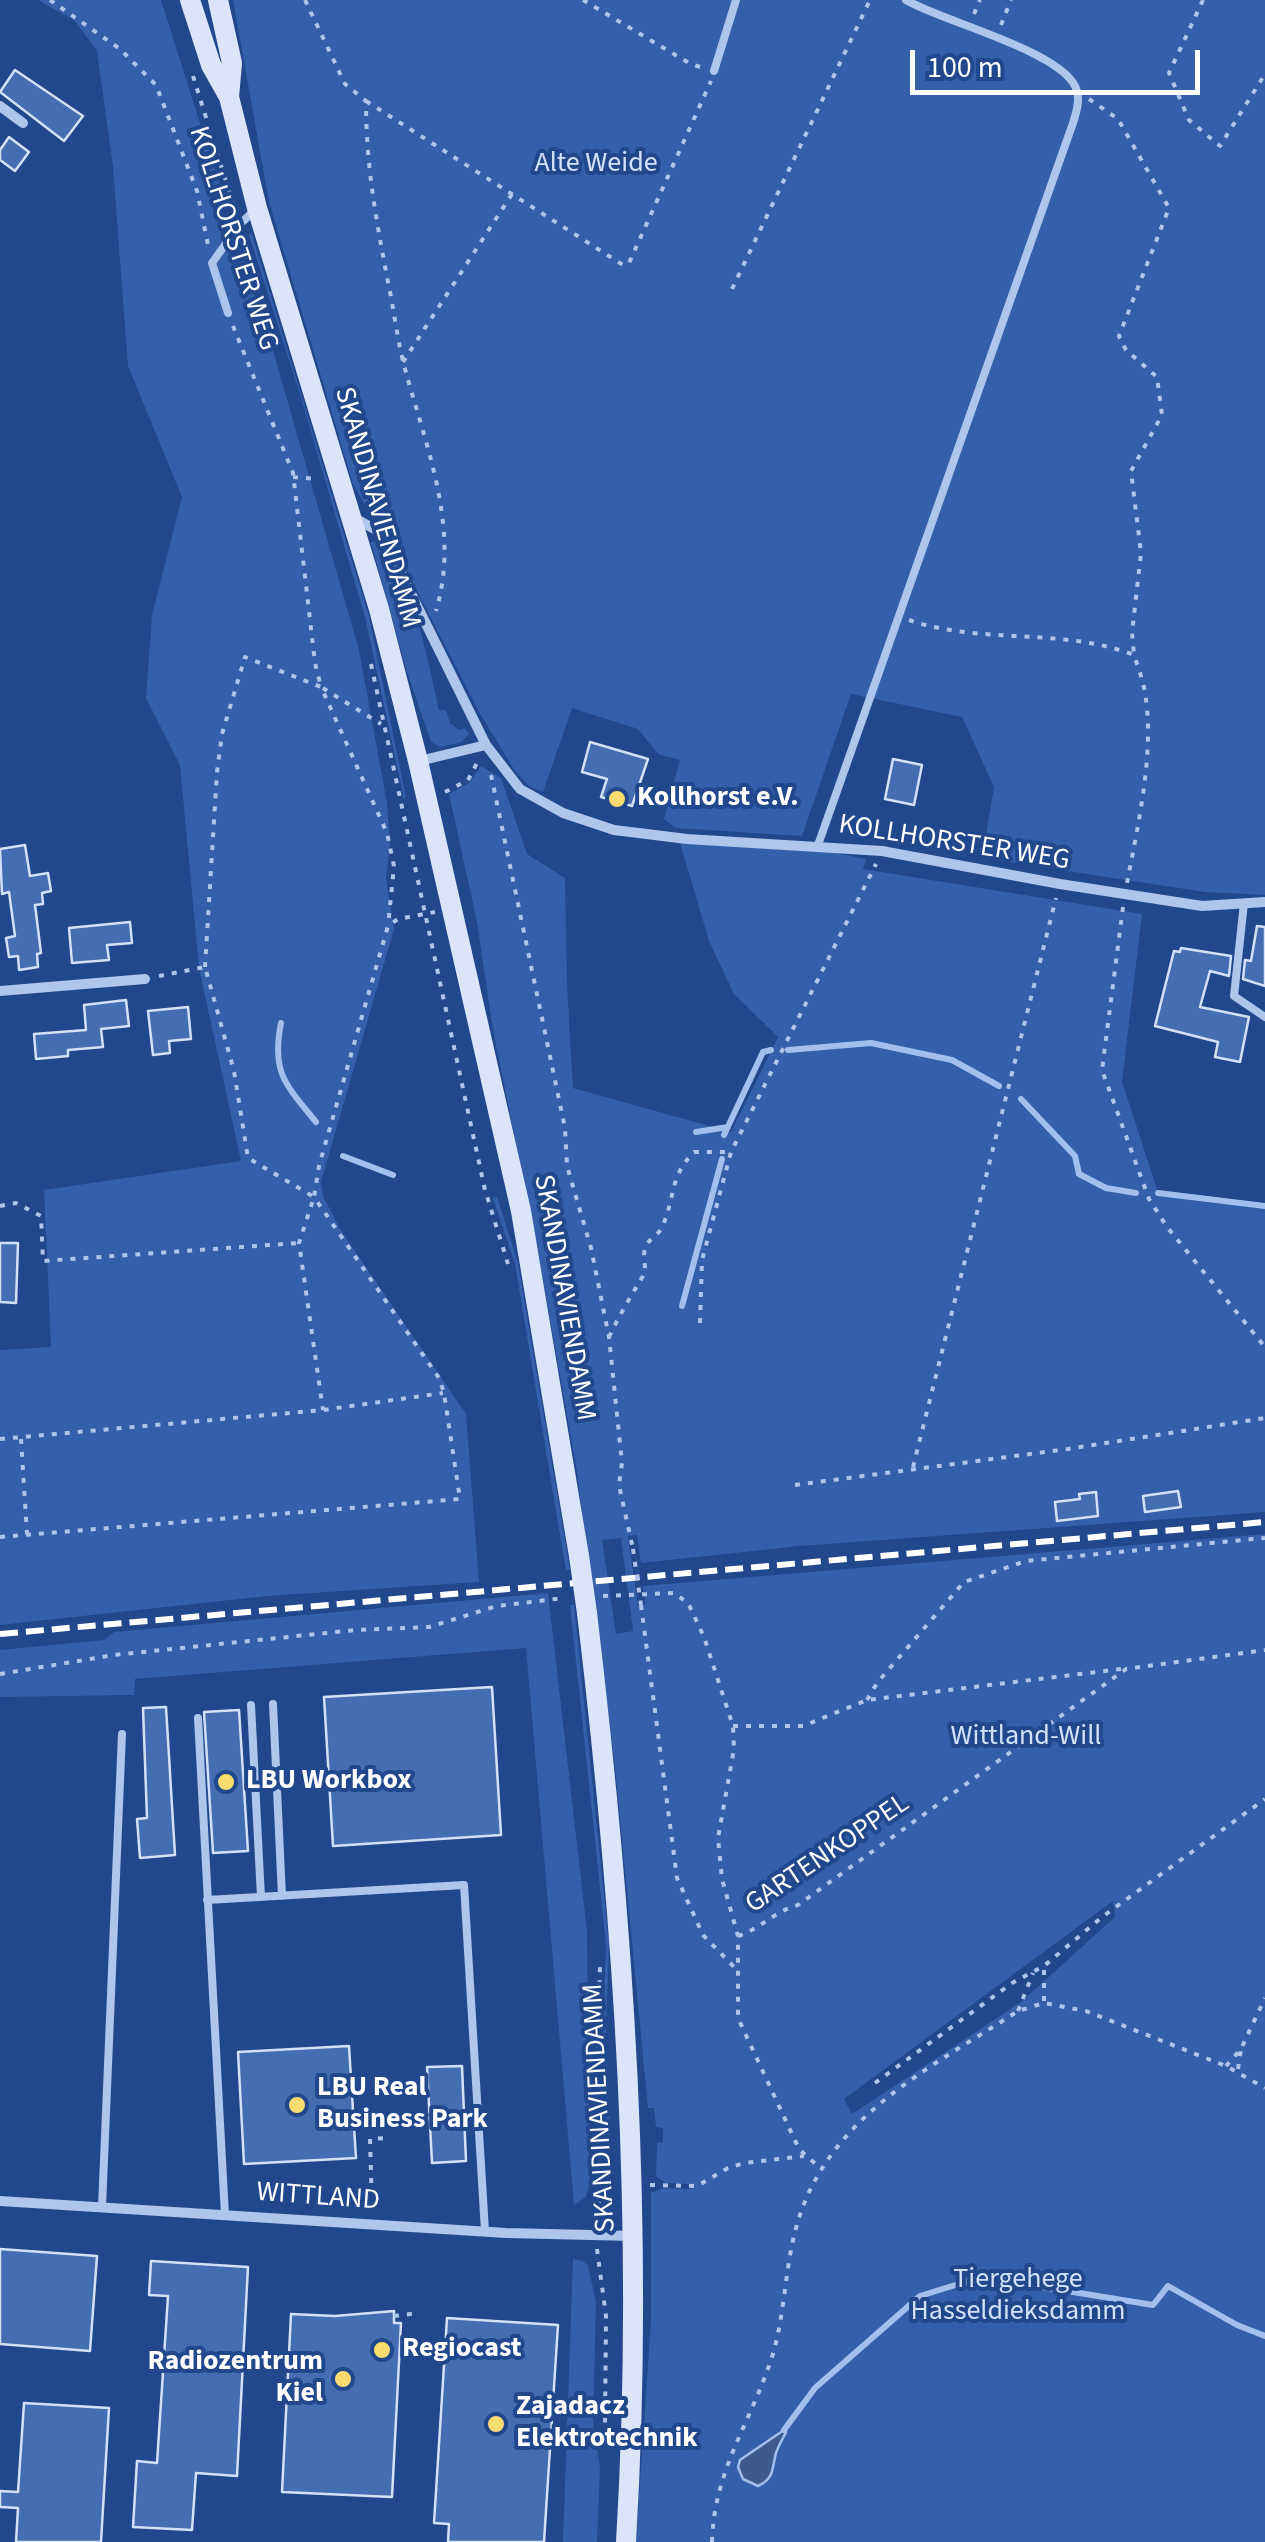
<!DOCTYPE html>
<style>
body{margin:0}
#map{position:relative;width:1265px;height:2542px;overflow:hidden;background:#21478c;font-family:"Source Sans 3",sans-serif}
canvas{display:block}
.scale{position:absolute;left:910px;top:50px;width:290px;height:45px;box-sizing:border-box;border:5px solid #fff;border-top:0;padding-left:12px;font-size:30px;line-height:35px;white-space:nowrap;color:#fff;-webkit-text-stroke:8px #21478c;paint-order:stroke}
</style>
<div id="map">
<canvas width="1265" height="2542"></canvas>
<div class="scale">100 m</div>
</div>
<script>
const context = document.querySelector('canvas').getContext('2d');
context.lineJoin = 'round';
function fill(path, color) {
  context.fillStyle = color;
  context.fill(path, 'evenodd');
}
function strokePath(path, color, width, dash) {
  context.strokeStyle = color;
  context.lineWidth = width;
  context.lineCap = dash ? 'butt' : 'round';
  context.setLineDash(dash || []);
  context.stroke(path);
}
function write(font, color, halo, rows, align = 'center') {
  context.font = font + ' "Source Sans 3",sans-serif';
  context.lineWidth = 8;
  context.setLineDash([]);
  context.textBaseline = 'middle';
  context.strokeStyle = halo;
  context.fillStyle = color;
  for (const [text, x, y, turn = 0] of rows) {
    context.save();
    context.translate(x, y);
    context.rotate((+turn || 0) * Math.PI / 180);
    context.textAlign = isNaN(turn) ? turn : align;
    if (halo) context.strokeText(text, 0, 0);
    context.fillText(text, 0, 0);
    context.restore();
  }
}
const green = new Path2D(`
 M38 0H161L226 205 217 218 224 242 240 248 268 333 359 650 387 803 390 843 386 879 394 929 321 1182 323 1196 340 1229 466 1414 479 1582 267 1596 0 1625V1350L51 1347 44 1190 241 1161 199 968 180 765 146 698 152 615 182 497 128 366 113 167 97 51 75 21Z
 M233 0H1265V895L1205 892 982 858 994 787 962 717 851 694 802 836 675 828 664 819 680 760 658 754 638 729 572 708 543 792 529 786 515 771 479 712 395 548 373 519 353 484 269 202Z
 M252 234 369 616 406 797 404 799 365 617 302 401 249 235Z
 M374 541C414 577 428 660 439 710H446L450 723 459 730 465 728 469 734 462 742 440 747 431 742 407 672 371 543Z
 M481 766 501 778 527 854 565 878 567 985 573 1088 731 1132 778 1037 734 994 709 941 680 843 810 848 866 859 863 869 1142 914 1122 1082 1158 1192 1265 1206V1512L800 1546 641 1563 637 1535 628 1536 638 1606 645 1604 643 1586 1265 1534V2542H636L651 2319V2193L663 2188 691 2189 692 2184 665 2183 656 2176 657 2143 663 2142V2128L656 2127 654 2108H648L614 1757 576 1466 540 1263 493 1030 477 922 449 794 469 783ZM621 1538 633 1631 616 1634 602 1540ZM1113 1901 1115 1917 1021 2002 852 2114 844 2099Z
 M497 1197 518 1263 570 1570H566L564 1559 515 1264 493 1198Z
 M548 1593 587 1931 590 2182 586 2197 574 2205 526 1648 135 1679 134 1695 0 1697V1650L104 1640 114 1632Z
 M570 1605H574L609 1944 606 2029 612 2177H606L603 2030 606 1945Z
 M573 2259 583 2261 588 2266 596 2302 593 2426 600 2468 597 2542H563Z`);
const water = new Path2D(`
 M784 2430 786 2432C783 2439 776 2449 775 2457 772 2471 773 2479 758 2486L743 2479 738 2467 740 2460Z`);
const stream = new Path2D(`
 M281 1023C271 1073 286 1085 316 1122
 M788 1050 871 1043 952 1060 999 1086
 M1021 1099 1075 1156 1079 1174 1106 1188 1136 1193
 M696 1132 728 1127
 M724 1135 763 1052 771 1050
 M343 1156 393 1175
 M1158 1193 1265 1206
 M682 1306 722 1159
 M784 2430 815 2388 920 2296 981 2277 1153 2305 1168 2286 1237 2325 1265 2336`);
const building = new Path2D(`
 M15 70 83 116 64 141 0 92Z
 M9 137 29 152 15 171 0 160V150Z
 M590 742 648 759 632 806 601 797 607 779 582 772Z
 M893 759 922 765 914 805 885 799Z
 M25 845 30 876 48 873 51 891 42 893 43 904 35 905 41 953 37 954 38 967 19 970 18 956 9 957 6 938 15 936 9 892 2 894 0 849Z
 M130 922 132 943 107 945 109 960 72 963 69 928Z
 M1257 926 1265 927V986L1243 979 1245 960 1251 961Z
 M1181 948 1231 956 1229 976 1210 971 1200 1007 1249 1017 1240 1062 1215 1057 1218 1042 1155 1026 1174 951 1180 952Z
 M126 1000 129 1026 101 1029 103 1047 68 1050V1056L36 1059 34 1034 86 1030 84 1005Z
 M188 1007 191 1039 169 1041 170 1053 153 1055 148 1011Z
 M0 1243H18L16 1303 0 1302Z
 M1178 1491 1181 1507 1145 1512 1143 1496Z
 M1096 1492 1098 1516 1057 1521 1055 1502 1080 1499 1079 1494Z
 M492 1687 501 1835 333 1846 324 1697Z
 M166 1707 175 1855 140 1858 137 1819 147 1818 143 1708Z
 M239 1710 248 1851 213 1853 204 1712Z
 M349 2046 356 2158 244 2164 238 2052Z
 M462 2066 466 2161 432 2163 427 2067Z
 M0 2249 97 2256 90 2351 0 2344Z
 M151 2261 248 2267 237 2476 196 2473 192 2530 133 2527 137 2461 157 2463 168 2296 149 2295Z
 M394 2311V2323H401L392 2497 282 2492 291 2314 335 2316Z
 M447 2318 558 2325 544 2542H448L449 2524 434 2523Z
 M24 2403 109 2408 101 2542H16L18 2508 0 2507V2491L18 2492Z`);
const path = new Path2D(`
 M50 0 120 49 156 85 197 191 208 245
 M305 0 345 84 366 101C366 166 376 219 388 282 394 310 397 338 404 365 425 445 461 527 436 611
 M583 0 689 63 700 67
 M1203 0 1169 73 1189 120 1220 146 1265 74
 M974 14 980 0
 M1001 25 1011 0
 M193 76 235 210
 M1089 99 1118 119 1169 208 1119 336 1126 350 1157 377 1162 415 1131 471 1141 553 1132 633 1134 655
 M366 101 623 265 629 263 711 81
 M732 289 870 0
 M233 326 293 473 315 663 321 687 381 724
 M403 362 512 194
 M293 477 318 479
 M909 620C982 645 1062 627 1134 655 1138 667 1143 680 1145 693 1155 751 1138 825 1127 883
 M371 664 485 1190 508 1264
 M491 775 565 1128 567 1166 591 1248 609 1337 622 1463 619 1485 633 1549
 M445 792 468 780 477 763
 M1123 907 1102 1070 1149 1199 1167 1227 1265 1347
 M205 967 217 772 222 734 245 657 321 687 387 833 394 866 388 926
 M159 976 205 967 234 1071 248 1158 314 1197 299 1243 323 1410
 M0 1206 16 1203 41 1216 43 1261 298 1243
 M700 1323 702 1260 731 1152 876 864
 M609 1337C619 1316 631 1296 643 1276 648 1266 641 1256 646 1246 649 1239 657 1236 661 1229 676 1199 668 1178 694 1152H731
 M0 1439 323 1410 443 1393
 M21 1439 27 1534
 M913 1467 1056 898
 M795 1485 1068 1449 1265 1418
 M0 1537 460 1499 444 1393 439 1378 314 1197 319 1166 388 926 398 919 435 912
 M603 1596 674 1593 688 1603 704 1637 733 1726 734 1749 718 1838 722 1879 738 1936V2018L799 2149 820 2168
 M641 1605 677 1878 703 1935 736 1969
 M0 1674 114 1655 355 1630 429 1627 497 1606 564 1598
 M867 1700 877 1683 964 1582 1026 1561 1265 1538
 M733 1726H803L867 1700 1121 1669
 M738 1936C760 1929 775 1911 798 1905L1126 1669 1265 1650
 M1044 2001V1966
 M1018 2011 1033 1973
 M1226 2066 1241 2049 1265 1998
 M1238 2069 1241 2049
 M875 2083 1012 1983 1044 1966 1102 1917 1265 1799
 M650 2185 697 2186 728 2168 744 2163 804 2156
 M372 2209 370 2139 386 2138
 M598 2219 602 2151 598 2055 600 1964
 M597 2249 606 2316 605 2426 609 2453
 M394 2316 419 2313
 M712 2542C714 2472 748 2427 770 2363 785 2320 784 2272 796 2228 826 2117 929 2069 1018 2011L1044 2003 1086 2011 1226 2066 1265 2088`);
const service = new Path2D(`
 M714 71 736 0
 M228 313 212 263 240 224 254 211
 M818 845 1073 123C1076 113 1080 101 1077 91 1067 52 943 22 906 0
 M1244 903 1234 996 1265 1017
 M273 1704 282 1896
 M251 1705 261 1897
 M198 1718 225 2215
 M207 1900 464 1885 485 2231
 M102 2207 122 1734`);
const minor = new Path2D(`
 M0 106 23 123
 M353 517 376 530 386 543 486 745 520 789 563 813 614 830 687 839 882 851 1060 884 1202 906 1265 902
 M419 761 486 745
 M0 991 145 979
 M0 2201 506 2233 633 2236`);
const secondary = new Path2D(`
 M190 0 211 65 229 97 257 208 379 609 418 761 521 1211 579 1556
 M218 0 232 63 229 97
 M587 1613C624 1923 645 2229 626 2542`);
const rail = new Path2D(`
 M0 1634 1265 1522`);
const pathBridge = new Path2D(`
 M633 1549 641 1605`);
const secondaryBridge = new Path2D(`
 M579 1556 587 1613`);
const markers = [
 [617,799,10,"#f8dc70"],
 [226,1782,10,"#f8dc70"],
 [297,2105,10,"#f8dc70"],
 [382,2350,10,"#f8dc70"],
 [343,2379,10,"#f8dc70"],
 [496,2424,10,"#f8dc70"]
];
const parkNames = [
 ["Alte Weide",596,165],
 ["Wittland-Will",1026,1738],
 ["Tiergehege",1018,2281],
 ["Hasseldieksdamm",1018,2313]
];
const streetNames = [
 ["KOLLHORSTER WEG",232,239,72],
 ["SKANDINAVIENDAMM",376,508,74],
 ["KOLLHORSTER WEG",954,844,9],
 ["SKANDINAVIENDAMM",563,1298,80],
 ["GARTENKOPPEL",828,1855,-34],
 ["SKANDINAVIENDAMM",601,2108,-93],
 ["WITTLAND",318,2198,4]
];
const poiNames = [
 ["Kollhorst e.V.",637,799],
 ["LBU Workbox",246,1782],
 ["LBU Real",317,2089],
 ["Business Park",317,2121],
 ["Regiocast",402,2350],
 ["Radiozentrum",323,2363,"right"],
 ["Kiel",323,2395,"right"],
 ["Zajadacz",516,2408],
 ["Elektrotechnik",516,2440]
];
fill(green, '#345faa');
fill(water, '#3e598c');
strokePath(water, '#a2bfed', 2.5);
strokePath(stream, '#a2bfed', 6);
fill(building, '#456db2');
strokePath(building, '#d3e1f8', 2.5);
strokePath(path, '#aec5ec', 4, [5, 8]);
strokePath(service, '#aec5ec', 8);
strokePath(minor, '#aec5ec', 10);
strokePath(secondary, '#dae5f9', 20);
strokePath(rail, '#fff', 6, [18, 8]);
strokePath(pathBridge, '#aec5ec', 4, [5, 8]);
strokePath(secondaryBridge, '#dae5f9', 20);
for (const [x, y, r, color] of markers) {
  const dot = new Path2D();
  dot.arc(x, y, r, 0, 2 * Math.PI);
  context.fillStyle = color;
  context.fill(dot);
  strokePath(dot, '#21478c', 4);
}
write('28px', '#d3e1f8', '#21478c', parkNames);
write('28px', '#fff', '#21478c', streetNames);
write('bold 28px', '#fff', '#21478c', poiNames, 'left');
</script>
